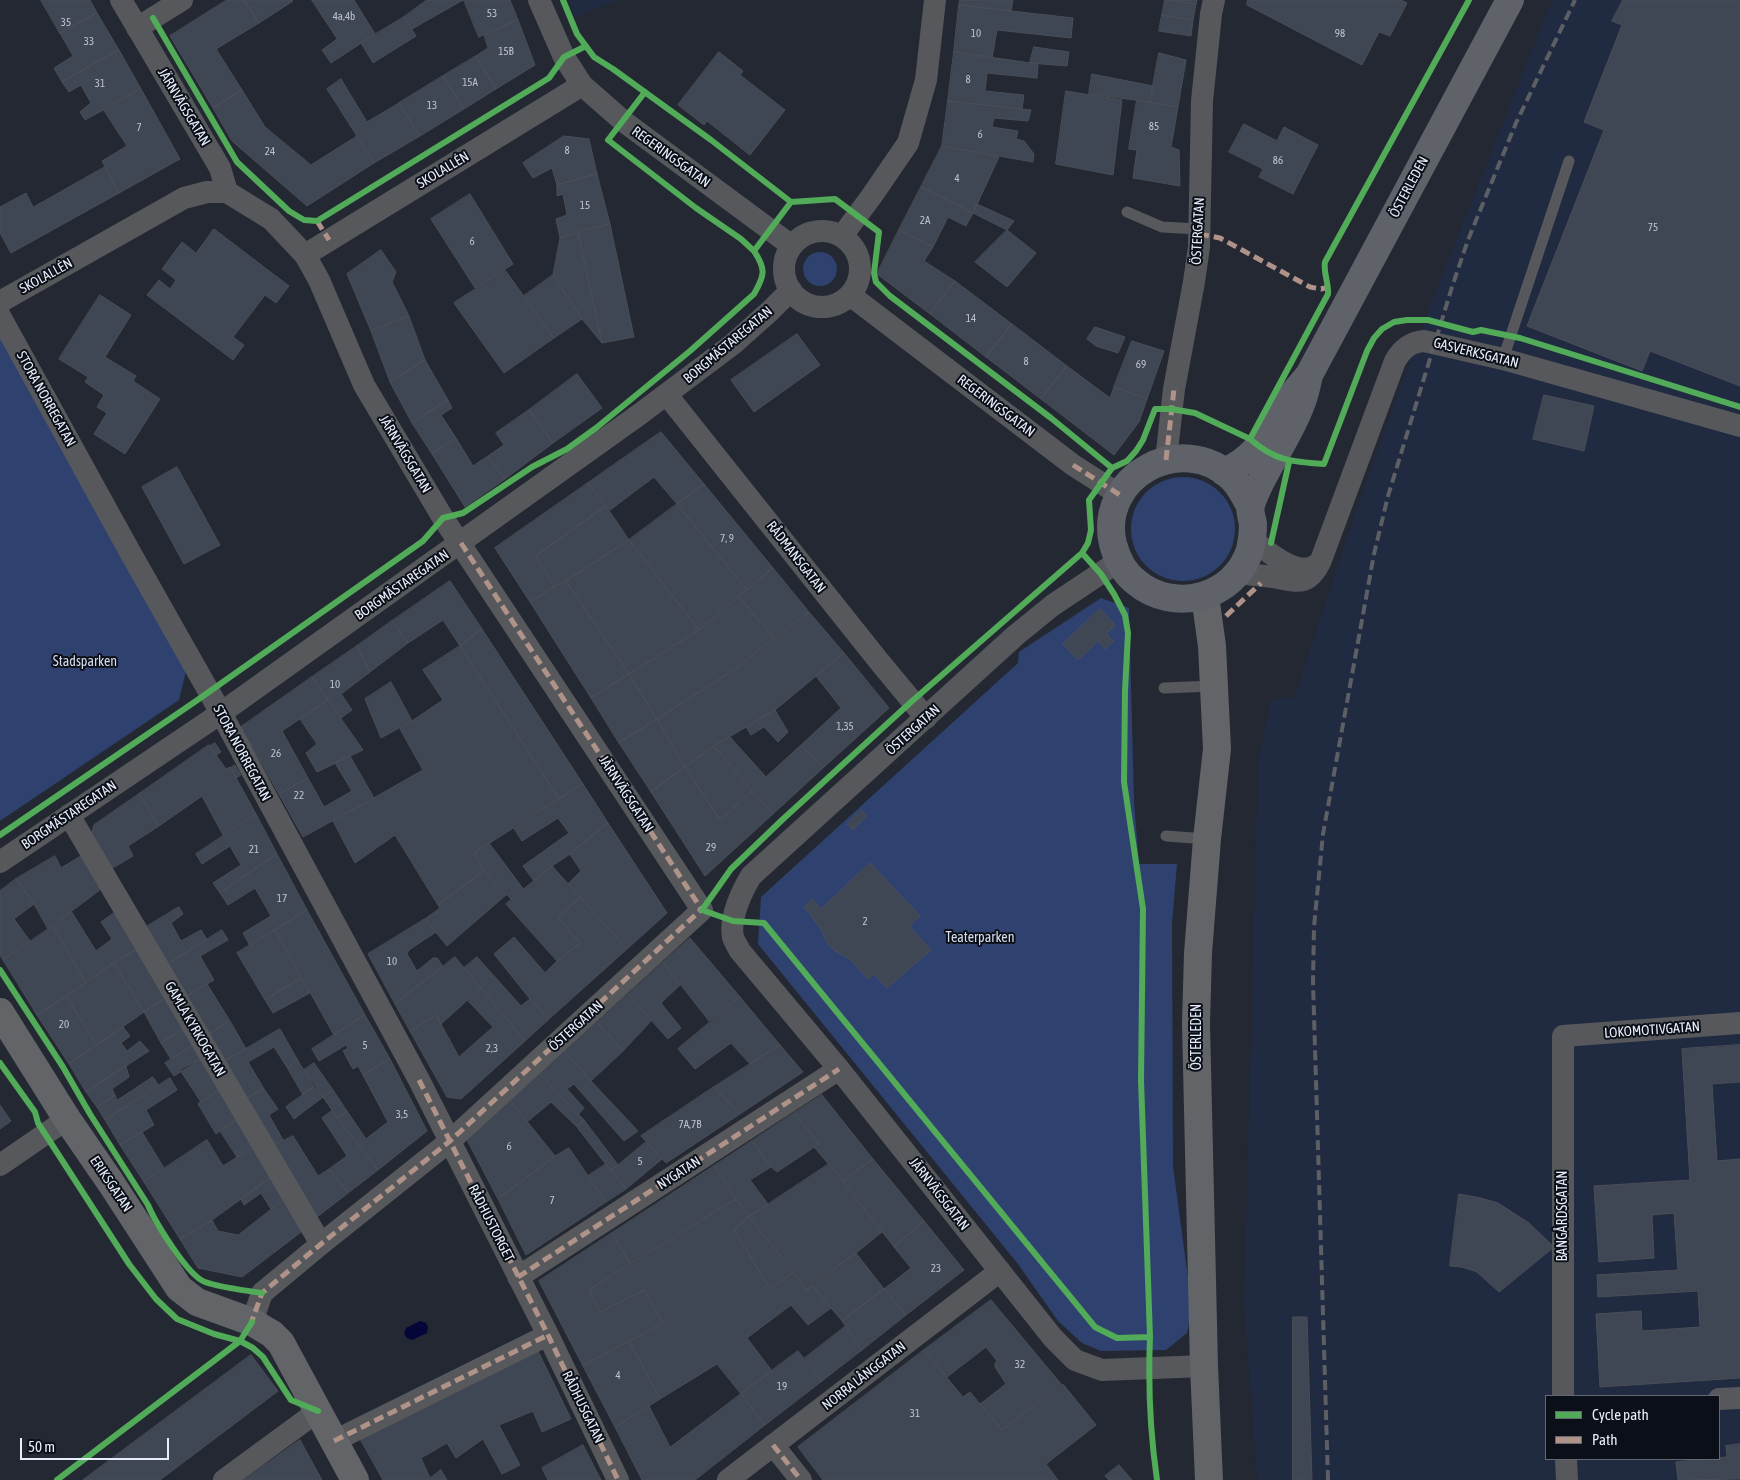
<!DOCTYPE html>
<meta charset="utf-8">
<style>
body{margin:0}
#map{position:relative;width:1740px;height:1480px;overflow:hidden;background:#232832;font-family:"Asap Condensed",sans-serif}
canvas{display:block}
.legend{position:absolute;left:1545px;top:1395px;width:175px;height:65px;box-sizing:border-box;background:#0b0f17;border:1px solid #636872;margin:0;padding:6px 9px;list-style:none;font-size:15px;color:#e7edfa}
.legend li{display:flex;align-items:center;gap:10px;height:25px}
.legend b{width:25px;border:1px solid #636872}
.scale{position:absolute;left:20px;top:1438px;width:149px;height:22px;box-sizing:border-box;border:2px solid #e7edfa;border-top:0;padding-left:6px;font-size:15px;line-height:18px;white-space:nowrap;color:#e7edfa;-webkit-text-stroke:4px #0b0f17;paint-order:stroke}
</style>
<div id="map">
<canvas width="1740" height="1480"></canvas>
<ul class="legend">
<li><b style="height:6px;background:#51ab58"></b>Cycle path</li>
<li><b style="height:6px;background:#af9288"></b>Path</li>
</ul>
<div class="scale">50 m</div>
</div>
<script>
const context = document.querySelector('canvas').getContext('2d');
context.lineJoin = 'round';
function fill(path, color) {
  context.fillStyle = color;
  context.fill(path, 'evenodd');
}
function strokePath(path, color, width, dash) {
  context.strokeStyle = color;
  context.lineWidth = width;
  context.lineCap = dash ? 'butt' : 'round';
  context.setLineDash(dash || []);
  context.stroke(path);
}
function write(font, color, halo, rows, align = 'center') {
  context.font = font + ' "Asap Condensed",sans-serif';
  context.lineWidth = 4;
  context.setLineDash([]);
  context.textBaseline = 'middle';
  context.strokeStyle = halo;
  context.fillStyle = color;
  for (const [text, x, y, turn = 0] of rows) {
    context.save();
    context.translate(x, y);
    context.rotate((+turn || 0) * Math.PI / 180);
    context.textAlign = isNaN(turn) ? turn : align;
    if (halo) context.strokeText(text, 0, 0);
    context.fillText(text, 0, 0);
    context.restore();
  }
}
const built = new Path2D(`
 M569 0H618L575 17Z
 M1552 0H1740V1480H1257L1244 1302 1258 763 1271 699 1295 697 1356 510 1428 311ZM1546 1396H1719V1459H1546Z`);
const green = new Path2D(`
 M803 269a17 17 0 1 1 34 0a17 17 0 1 1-34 0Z
 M0 333 186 671 179 700 0 821Z
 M1131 529a52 52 0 1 1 104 0a52 52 0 1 1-104 0Z
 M1101 598 1129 608 1134 801 1139 864H1177L1172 923 1173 1166 1192 1308 1187 1333 1166 1350 1101 1351 1082 1343 1058 1321 1018 1264 758 944 761 897 1018 663 1019 652Z`);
const water = new Path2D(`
 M420 1321 426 1323 428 1327 427 1333 412 1340 407 1338 404 1334 406 1328Z`);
const building = new Path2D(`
 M41 0H90L97 13 60 33Z
 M227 0H244L259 23 216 49 242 90 213 108 170 36Z
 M244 0H292L293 1 259 23Z
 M312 0H354L375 34 331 63 322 50 337 39Z
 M427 0H463L412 29 404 17Z
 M464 0H510L518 20 479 37Z
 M960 0H1013L1011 11 959 5Z
 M1165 0 1196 4 1193 20 1162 15Z
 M1170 0H1197L1196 4Z
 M1248 0H1401L1407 3 1390 36 1379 32 1362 65 1247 5Z
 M1623 0H1740V386L1650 351 1642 371 1527 326 1604 130 1584 122 1622 25 1612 21Z
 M959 5 1073 18 1071 38 997 30 992 58 954 52Z
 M97 13 119 50 62 82 54 68 73 56 60 33Z
 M1162 15 1193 20 1191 36 1159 31Z
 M404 17 416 36 373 63 361 43Z
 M518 20 535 65 496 89 476 56 488 48 484 35Z
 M1034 47 1069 52 1067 66 1030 63Z
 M119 50 141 89 85 120 80 112 91 103 81 85 69 92 62 82Z
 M719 52 743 71 740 75 785 110 750 155 707 121 704 125 678 105Z
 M954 52 1038 64 1037 78 987 73 985 91 1024 95 1022 109 948 101Z
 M1159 53 1186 60 1178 107 1150 102Z
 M476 56 496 89 464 109 443 76Z
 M1092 74 1153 86 1150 102 1089 94Z
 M443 76 464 109 420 136 399 103Z
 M341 79 367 122 399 103 420 136 374 163 327 89Z
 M141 89 180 159 119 193 102 161 127 146 103 109Z
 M242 90 265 127 311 165 357 136 374 163 307 206 232 141 213 108Z
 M1066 91 1122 100 1113 175 1056 164Z
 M1137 100 1178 107 1171 147 1179 150 1180 186 1133 178 1137 150 1129 149Z
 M948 101 1031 110 1028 121 994 118 992 127 1018 131 1016 139 1024 141 1034 154 1033 162 942 146Z
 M1244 124 1277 141 1284 127 1318 145 1293 194 1259 177 1263 169 1229 152Z
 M564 136 589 139 597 174 557 185 552 168 533 178 523 163Z
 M942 146 999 157 973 213 921 187Z
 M105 167 119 193 11 253 0 233V207L26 193 33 207Z
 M597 174 610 224 560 238 556 219 567 215 563 194 557 196V185Z
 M921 187 973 213 966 226 948 217 933 247 899 230Z
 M470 194 513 264 475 288 431 219Z
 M977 204 1014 221 1007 230 973 213Z
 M610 224 634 337 602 343 578 232Z
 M214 229 289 286 276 303 265 295 233 337 244 345 233 360 147 295 159 280 170 289 176 280 162 269 182 242 196 253Z
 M899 230 933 247 924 261 955 281 930 314 877 274Z
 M1007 230 1036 253 1007 287 975 262Z
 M578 232 602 343 582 319 553 275 560 238Z
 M381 250 396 272 392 282 409 316 371 331 347 274Z
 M505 270 554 338 504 373 454 303Z
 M553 275 582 319 554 338 524 296Z
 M955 281 1012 324 986 357 930 314Z
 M100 295 131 315 105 357 136 376 133 381 160 399 125 454 94 434 107 413 97 407 104 395 85 382 88 377 59 359Z
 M409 316 425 360 390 382 371 331Z
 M1012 324 1067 366 1041 399 986 357Z
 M1095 327 1125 337 1118 353 1096 346 1087 339Z
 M797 334 820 365 754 412 731 380Z
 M1132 341 1164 351 1147 399 1114 387Z
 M425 360 448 400 412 423 390 382Z
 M1067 366 1110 398 1114 387 1147 399 1139 422 1114 455 1041 399Z
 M577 374 602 408 553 443 529 410Z
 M1544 395 1594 406 1584 451 1533 439Z
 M448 400 452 408 441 415 456 438 432 454 412 423Z
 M529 410 553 443 505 479 488 456 504 445 496 433Z
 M661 432 704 484 677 504 654 477 610 510 588 483Z
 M456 438 473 466 488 456 505 479 465 507 432 454Z
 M177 467 220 545 184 564 142 487Z
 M588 483 606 506 536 556 554 587 530 602 495 548Z
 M704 484 773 568 747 590 677 504Z
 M677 504 747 590 699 630 629 540Z
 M606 506 629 540 566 581 554 587 536 556Z
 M629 540 699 630 629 674 566 581Z
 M773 568 809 612 774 638 739 597Z
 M450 581 482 629 460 646 443 620 408 643 392 621Z
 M566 581 629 674 591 698 530 602 554 587Z
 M739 597 774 638 735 669 657 719 629 674 699 630Z
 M1100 609 1115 625 1106 634 1113 641 1105 649 1098 641 1078 660 1063 644Z
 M809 612 844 653 775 710 714 746 685 767 657 719 735 669Z
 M392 621 408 643 370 672 357 646Z
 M482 629 583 784 559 799 460 646Z
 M357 646 370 672 341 694 352 710 341 718 312 677Z
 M460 646 559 799 474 853 484 871 438 905 395 835 355 863 333 821 423 770 400 729 443 700 423 670Z
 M844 653 889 708 823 768 801 745 841 708 816 676Z
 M629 674 657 719 619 743 591 698Z
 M312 677 328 700 282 731 308 778 279 794 241 727Z
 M391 682 412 721 381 738 365 699Z
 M328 700 363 750 317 772 306 753 317 744 300 719Z
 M775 710 788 732 778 742 764 727 751 735 746 727Z
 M657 719 685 767 651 792 619 743Z
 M730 737 766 777 801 745 823 768 773 814 714 746Z
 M215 743 221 752 216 755 210 746Z
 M209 745 226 769 230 767 256 814 223 835 202 796 159 826 139 794Z
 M714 746 752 791 720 820 685 767Z
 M350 756 374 798 303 837 279 794 308 778 324 807 352 791 335 763Z
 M235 765 241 775 236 778 231 768Z
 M685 767 720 820 752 791 773 814 705 876 651 792Z
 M583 784 608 823 570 854 552 866 534 881 523 866 569 833 558 818 522 841 513 827Z
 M139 794 159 826 128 846 133 856 111 869 91 835 94 825Z
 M861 810 867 816 853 830 847 824Z
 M256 814 277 854 220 893 213 883 241 865 230 846 202 864 196 854Z
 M608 823 667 913 627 949 568 884 581 871 570 854Z
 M489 843 524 890 512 900 484 871 474 853Z
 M277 854 307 910 250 946 243 933 271 916 255 888 228 905 220 893Z
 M55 856 61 868 81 856 101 889 48 929 34 904 16 879Z
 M870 863 920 916 909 926 931 950 887 988 874 974 868 979 850 959 834 950 828 944 819 926 812 918 813 917 804 907 812 899 821 909Z
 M552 866 580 897 558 918 580 943 557 961 506 904Z
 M484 871 506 895 447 946 425 919 440 908 438 905Z
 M16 879 34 904 14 919 30 941 3 960 0 955V891Z
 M580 897 627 949 549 1019 530 999 494 954 514 937 545 973 557 961 580 943 558 918Z
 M179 907 183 914 171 923 181 941 201 930 207 940 168 964 146 927Z
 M307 910 365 1015 334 1035 275 930Z
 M71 911 96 951 112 939 101 922 115 912 137 949 114 963 86 983 53 926Z
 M425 919 436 932 409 950 407 954 417 971 433 958H437L442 965 441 968 395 1004 368 954Z
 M53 926 86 983 37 1015 3 960Z
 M222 930 228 940 200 956 214 980 187 996 168 964Z
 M275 930 301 978 265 1000 237 953Z
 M690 938 740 997 709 1021 663 962Z
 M137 949 166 998 144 1012 114 963Z
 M455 957 481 988 441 1024 436 1015 410 1031 395 1004Z
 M477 957 521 1006 530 999 549 1019 525 1041 464 968Z
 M663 962 680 985 661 1003 681 1028 668 1039 628 994Z
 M114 963 144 1012 97 1045 66 996Z
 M301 978 310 993 273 1013 265 1000Z
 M207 984 230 1021 209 1034 187 996Z
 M481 988 525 1041 461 1099 447 1097 410 1031 436 1015 459 1057 493 1027 468 1001Z
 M628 994 652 1020 623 1051 597 1022Z
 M66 996 97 1045 69 1064 37 1015Z
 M740 997 780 1045 750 1064 731 1043 695 1069 678 1049Z
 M166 998 184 1028 161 1043 144 1012Z
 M365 1015 390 1059 363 1075 358 1066 353 1069 343 1051 348 1048 346 1045 319 1061 312 1049Z
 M230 1021 246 1049 225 1061 209 1034Z
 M597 1022 623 1051 591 1081 564 1051Z
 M123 1027 130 1036 121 1043 127 1051 140 1041 149 1051 86 1092 69 1064Z
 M184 1028 194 1045 171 1059 161 1043Z
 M280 1029 297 1059 288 1069 274 1047 248 1062 264 1089 247 1098 225 1061Z
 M194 1045 202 1058 174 1076 165 1063Z
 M780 1045 803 1072 740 1114 714 1087Z
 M1740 1045V1082L1712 1084 1717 1161 1740 1159V1378L1600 1387 1596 1314 1641 1311 1642 1331 1700 1327 1698 1291 1598 1297 1597 1275 1678 1270 1674 1213 1652 1215 1654 1258 1599 1262 1594 1186 1690 1180 1682 1049Z
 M564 1051 591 1081 638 1131 624 1141 574 1084 567 1089 584 1108 578 1115 539 1073Z
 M202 1058 221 1089 201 1102 180 1070Z
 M297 1059 314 1087 303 1095 288 1069Z
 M390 1059 427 1131 378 1170 338 1119 347 1111 366 1139 388 1122 363 1075Z
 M314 1063 333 1090 323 1097 304 1070Z
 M126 1066 129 1077 112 1089 115 1095 97 1107 86 1092Z
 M539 1073 584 1120 577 1127 551 1102 527 1122 509 1099Z
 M153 1077 159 1086 105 1120 97 1107 115 1095 117 1100Z
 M170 1078 177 1090 146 1110 154 1125 120 1145 105 1120Z
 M314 1087 323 1097 294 1119 286 1107Z
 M714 1087 740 1114 666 1163 641 1136Z
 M221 1089 239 1119 216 1134 198 1104Z
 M264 1089 278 1109 269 1115 283 1140 275 1145 247 1098Z
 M333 1090 347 1111 338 1119 323 1097Z
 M822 1095 873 1159 843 1181 814 1147 819 1144 794 1113Z
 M509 1099 555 1156 498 1199 466 1138Z
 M0 1105 11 1121 0 1129Z
 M332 1111 378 1170 348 1193 329 1169 347 1156 322 1118Z
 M794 1113 819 1144 777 1172 771 1167 752 1141Z
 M239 1119 255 1146 237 1157 220 1131Z
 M584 1120 618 1165 611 1171 577 1127Z
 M142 1132 164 1168 144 1182 120 1145Z
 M293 1136 318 1176 329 1169 348 1193 317 1217 275 1145Z
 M207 1140 223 1166 255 1146 273 1176 212 1220 180 1239 144 1182Z
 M752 1141 771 1167 750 1180 768 1204 749 1217 714 1166Z
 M646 1142 662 1159 626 1189 611 1171Z
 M569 1148 606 1202 526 1255 498 1199 555 1156Z
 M873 1159 924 1221 894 1247 843 1181Z
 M606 1164 626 1189 606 1202 588 1176Z
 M829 1164 882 1232 856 1253 807 1290 749 1217Z
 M714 1166 736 1199 630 1264 612 1233Z
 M273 1176 286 1198 271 1209 261 1193 244 1205 241 1199Z
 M1459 1194 1481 1198 1498 1203 1529 1223 1554 1247 1499 1292 1477 1272 1462 1267 1450 1266Z
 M286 1198 305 1229 242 1277 198 1268 180 1239 212 1220 218 1231 238 1235Z
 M736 1199 749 1217 734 1230 770 1289 794 1272 807 1290 812 1285 831 1308 808 1325 791 1305 747 1338 772 1371 741 1394 717 1364 660 1399 629 1341 663 1323 644 1290 600 1312 589 1290Z
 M749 1217 794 1272 770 1289 734 1230Z
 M924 1221 964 1270 906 1315 884 1289 911 1268 894 1247Z
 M612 1233 630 1264 589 1290 600 1312 644 1290 663 1323 583 1366 539 1281Z
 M856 1253 884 1289 842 1321 812 1285Z
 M884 1289 906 1315 862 1350 842 1321Z
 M991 1300 1061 1384 1002 1430 980 1404 1006 1384 995 1367V1363L997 1361 986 1347 947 1377 924 1350Z
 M1293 1317H1307L1312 1480H1293Z
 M846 1326 862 1350 822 1381 805 1358Z
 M629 1341 660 1399 615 1427 583 1366Z
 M537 1349 571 1419 542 1432 533 1411 499 1425 520 1465 502 1474 483 1439 456 1458 447 1443 421 1458 430 1478 428 1480H383L360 1439Z
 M924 1350 963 1397 970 1392 1002 1430 1063 1384 1096 1425 1046 1464 1058 1480H823L798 1447Z
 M798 1351 822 1381 765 1425 741 1394Z
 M251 1355 278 1391 160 1480H83Z
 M741 1394 765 1425 695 1480H642L615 1427 649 1406 670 1447Z
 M300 1440 322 1480H244Z
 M1740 1444V1479L1678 1480 1676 1462 1727 1457 1726 1446Z
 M583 1445 601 1480H548L542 1468Z
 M1119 1465 1132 1480H1109L1105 1476Z
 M441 1470 447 1480H428L430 1478Z`);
const lane = new Path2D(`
 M1127 212 1162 227 1199 229
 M1503 359 1569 161
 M1164 688 1214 686
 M1166 836 1207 839`);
const street = new Path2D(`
 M121 0 220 168 227 192 271 219 305 255 319 280 364 385 443 518 702 910 450 1141 321 1244 262 1293 252 1322
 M539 0 564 57 582 85 623 121 792 246
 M137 28 182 0
 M784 269a38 38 0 1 1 76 0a38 38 0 1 1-76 0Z
 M842 236 871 197 908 143 926 80 935 0
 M305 255 582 85
 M850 295 1073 465 1120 495
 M0 302 184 198 207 192H227
 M0 316 130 552 221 713 419 1080 548 1335 618 1480
 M667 395 878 660 926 718
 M1166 460 1174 389 1194 282 1199 247 1202 101 1211 14 1214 0
 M1252 539C1266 551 1298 578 1316 565
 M1119 561 1053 605 1016 635 751 876C742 891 729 918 733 937 734 941 738 947 740 951L839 1069 1053 1338 1075 1360 1102 1370 1204 1366
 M1237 573C1249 575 1261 575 1272 577 1297 581 1308 588 1321 560L1395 361C1402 349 1410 342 1424 341L1503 359 1740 426
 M69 815 321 1244
 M0 862 221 713 640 414 733 344 770 311 791 290
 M0 1165 67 1119
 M518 1277 839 1069
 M1563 1396V1036L1740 1023
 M1719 1399 1740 1398
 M334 1441 548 1335
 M773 1445 801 1480
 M1566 1459 1567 1480
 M224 1480 318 1411
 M728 1480 1000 1271`);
const secondary = new Path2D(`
 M1205 596 1212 646 1217 749 1207 839 1198 953 1196 1024 1204 1366 1209 1480
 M0 1012 67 1119 111 1183 179 1288 197 1302 252 1322 272 1334 281 1343 355 1480`);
const primary = new Path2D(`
 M1224 472C1262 455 1267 430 1289 399 1296 390 1303 383 1309 375L1510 0
 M1250 506C1245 496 1240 486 1232 478 1182 430 1097 477 1113 544 1117 559 1124 573 1136 582 1174 614 1235 598 1250 550 1252 541 1253 532 1253 524 1252 518 1249 510 1251 505 1256 488 1267 470 1276 454 1285 438 1295 421 1301 404 1305 395 1307 384 1309 375`);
const rail = new Path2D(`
 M1328 1480 1313 982 1314 927 1323 834 1374 554 1388 496 1452 287 1468 240 1516 123 1575 0`);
const quiet = new Path2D(`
 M317 221 329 240
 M1199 234 1220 238 1310 287 1321 289 1329 287
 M1166 460 1174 389
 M1073 465 1120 495
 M461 543 702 910
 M1226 616 1261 583
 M419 1080 548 1335 618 1480
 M518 1277 839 1069
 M250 1326 262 1293 321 1244 450 1141 704 907
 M334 1441 548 1335
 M773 1445 801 1480`);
const cycleway = new Path2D(`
 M563 0 577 34 594 57 613 69 711 140 791 202 835 199 879 232 874 273 876 282 890 296 1051 418 1112 468
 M153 18 237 162 289 211 304 220 317 221 549 78 564 57 586 46
 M645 92 608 140 696 208 741 239 754 251
 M1250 439C1275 461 1292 462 1324 464L1367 351 1374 338 1382 329 1394 322 1407 320H1428L1473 332 1481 330 1520 338 1740 407
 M1271 543 1289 462
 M1082 553 1101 574 1114 594 1125 615 1128 633 1125 691 1124 782 1143 909 1141 1080 1150 1337C1148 1385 1150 1432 1157 1480
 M0 835 196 701 423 541 443 518 463 513 532 467 567 449 596 428 690 351 754 294C765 275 766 269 754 251L791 202
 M0 970 63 1067 90 1114 148 1205C155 1222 188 1276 205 1282 222 1288 244 1290 262 1293
 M0 1063 35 1112 38 1123 129 1264 156 1299 177 1319 214 1334 240 1341 252 1322
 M1150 1337 1117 1338 1095 1327 764 923 733 921 702 910 731 869 782 820 911 702 1082 553 1088 543 1091 530 1089 500 1112 468 1127 461 1136 451 1143 440 1155 409H1171L1195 413 1250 439 1328 294C1329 283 1323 273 1325 262L1469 0
 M57 1480 240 1341 253 1348 263 1357 291 1400 318 1411`);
const numberNames = [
 ["53",492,14],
 ["4a,4b",344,17],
 ["35",66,23],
 ["10",976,34],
 ["98",1340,34],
 ["33",89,42],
 ["15B",506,52],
 ["8",968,80],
 ["15A",470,83],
 ["31",100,84],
 ["13",432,106],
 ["85",1154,127],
 ["7",139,128],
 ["6",980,135],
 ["8",567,151],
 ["24",270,152],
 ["86",1278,161],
 ["4",957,179],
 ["15",585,206],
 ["2A",925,221],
 ["75",1653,228],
 ["6",472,242],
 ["14",971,319],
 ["8",1026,362],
 ["69",1141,365],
 ["7, 9",727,539],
 ["10",335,685],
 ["1,35",845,727],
 ["26",276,754],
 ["22",299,796],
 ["29",711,848],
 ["21",254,850],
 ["17",282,899],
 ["2",865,922],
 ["10",392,962],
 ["20",64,1025],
 ["5",365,1046],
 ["2,3",492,1049],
 ["3,5",402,1115],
 ["7A,7B",690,1125],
 ["6",509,1147],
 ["5",640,1162],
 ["7",552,1201],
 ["23",936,1269],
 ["32",1020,1365],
 ["4",618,1376],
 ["19",782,1387],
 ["31",915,1414]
];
const streetNames = [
 ["JÄRNVÄGSGATAN",184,107,59],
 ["REGERINGSGATAN",671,157,36],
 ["SKOLALLÉN",443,170,-31],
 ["ÖSTERLEDEN",1409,187,-62],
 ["ÖSTERGATAN",1198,231,-87],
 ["SKOLALLÉN",46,276,-29],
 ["BORGMÄSTAREGATAN",728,345,-40],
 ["GASVERKSGATAN",1476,353,14],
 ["STORA NORREGATAN",46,399,61],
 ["REGERINGSGATAN",996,406,37],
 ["JÄRNVÄGSGATAN",405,454,59],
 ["RÅDMANSGATAN",796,557,52],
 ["BORGMÄSTAREGATAN",402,585,-35],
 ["ÖSTERGATAN",913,730,-42],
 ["STORA NORREGATAN",242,753,62],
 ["JÄRNVÄGSGATAN",626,794,57],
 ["BORGMÄSTAREGATAN",69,815,-34],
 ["ÖSTERGATAN",576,1026,-42],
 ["GAMLA KYRKOGATAN",195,1029,60],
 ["LOKOMOTIVGATAN",1652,1030,-4],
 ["ÖSTERLEDEN",1197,1037,-90],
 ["NYGATAN",679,1173,-33],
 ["ERIKSGATAN",111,1184,56],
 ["JÄRNVÄGSGATAN",939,1194,52],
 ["BANGÅRDSGATAN",1563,1216,-90],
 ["RÅDHUSTORGET",491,1223,63],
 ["NORRA LÅNGGATAN",864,1376,-38],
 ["RÅDHUSGATAN",583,1407,64]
];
const parkNames = [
 ["Stadsparken",85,662],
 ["Teaterparken",980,938]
];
fill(built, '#202a40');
fill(green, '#2f426f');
fill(water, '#040639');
fill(building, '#3f4654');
strokePath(building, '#4a4e57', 1);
strokePath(lane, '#57585c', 11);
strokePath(street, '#57585c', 22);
strokePath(secondary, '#626468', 28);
strokePath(primary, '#5f6369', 28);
strokePath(rail, '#5d5f65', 4, [10, 5]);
strokePath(quiet, '#af9288', 5, [10, 5]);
strokePath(cycleway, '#51ab58', 6);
write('11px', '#bdc3d0', null, numberNames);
write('14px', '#e7edfa', '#0b0f17', streetNames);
write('14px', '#d4dcee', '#0b0f17', parkNames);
</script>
